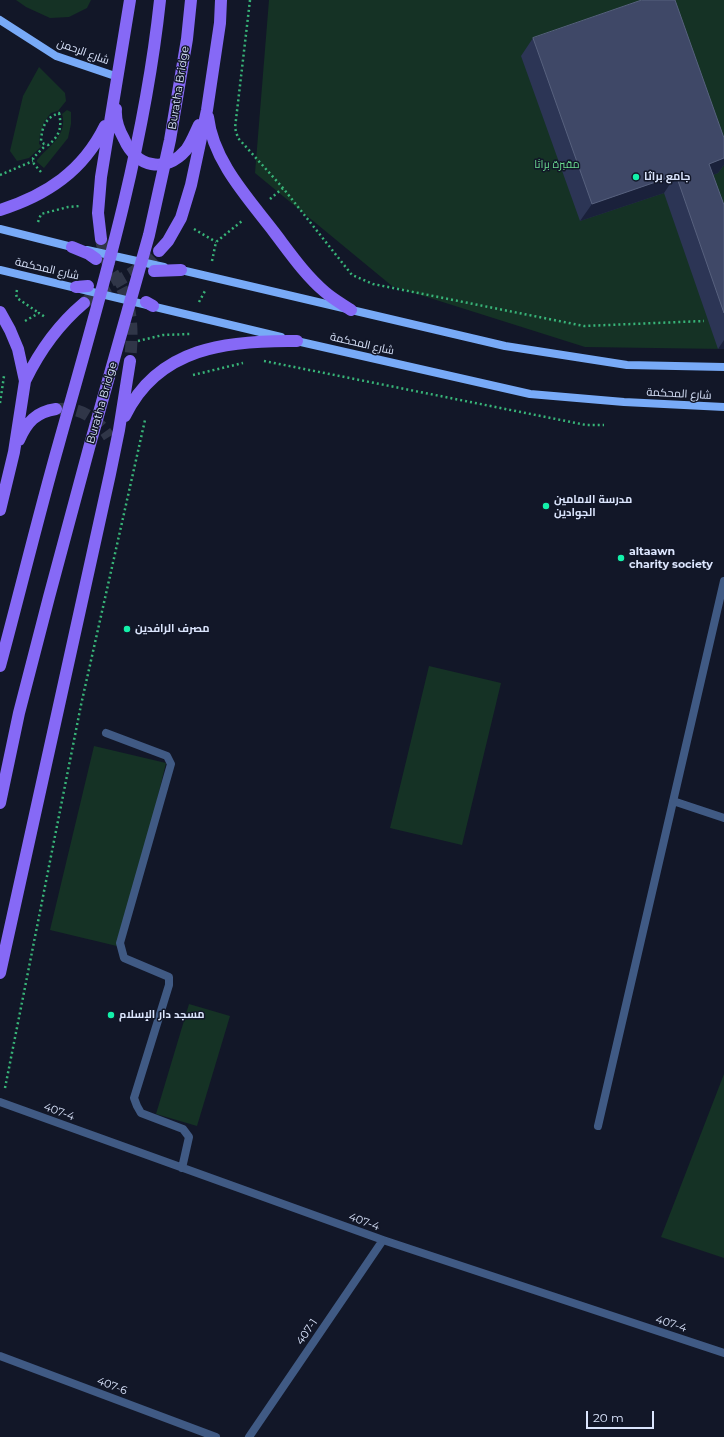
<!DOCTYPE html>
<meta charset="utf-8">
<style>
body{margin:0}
#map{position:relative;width:724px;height:1437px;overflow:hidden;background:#121728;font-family:Montserrat,sans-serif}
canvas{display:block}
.scale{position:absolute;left:586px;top:1411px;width:68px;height:18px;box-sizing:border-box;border:2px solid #dbe5fd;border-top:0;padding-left:5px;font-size:12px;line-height:14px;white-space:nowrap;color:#dbe5fd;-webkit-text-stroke:3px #121728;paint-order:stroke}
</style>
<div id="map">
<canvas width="724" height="1437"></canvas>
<div class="scale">20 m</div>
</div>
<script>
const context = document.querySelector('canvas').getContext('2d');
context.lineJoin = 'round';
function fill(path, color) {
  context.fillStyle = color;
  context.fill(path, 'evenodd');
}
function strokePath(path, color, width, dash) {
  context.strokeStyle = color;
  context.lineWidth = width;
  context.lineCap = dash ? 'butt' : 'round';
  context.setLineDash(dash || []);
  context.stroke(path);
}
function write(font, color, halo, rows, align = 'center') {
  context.font = font + ' Montserrat,Cairo,sans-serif';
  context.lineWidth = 3;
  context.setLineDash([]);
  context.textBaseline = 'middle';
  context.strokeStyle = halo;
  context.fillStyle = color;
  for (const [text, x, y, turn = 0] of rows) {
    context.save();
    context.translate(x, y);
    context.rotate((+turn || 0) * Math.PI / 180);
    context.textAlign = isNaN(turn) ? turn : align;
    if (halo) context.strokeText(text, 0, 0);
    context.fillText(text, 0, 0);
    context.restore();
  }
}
const green = new Path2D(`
 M16 0H91L87 8 69 17 50 18 26 7Z
 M269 0H724V349L585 347 392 286 255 173Z
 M39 67 65 93 66 101 58 111 51 113 44 122 40 134 39 144 42 146 29 158 17 161 10 151 23 96Z
 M67 110 71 112V124L68 138 44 168 37 162V160C49 146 68 135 62 114Z
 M429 666 501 683 462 845 390 828Z
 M94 746 166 763 121 947 50 930Z
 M189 1004 230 1016 197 1126 156 1114Z
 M724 1074V1258L661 1237Z`);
const primaryTunnel = new Path2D(`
 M101 239C103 249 105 259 110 268 116 279 123 288 127 300 133 321 132 341 130 361
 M84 303C108 283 139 274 159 251
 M59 409C81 407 98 419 109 437`);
const path = new Path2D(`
 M250 0 235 128 238 138 283 188 352 275 373 284 584 326 704 321
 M59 113C62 127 60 136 48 145L44 144 41 141C42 127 45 118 59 113Z
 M41 172 34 164 33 158 46 145
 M0 175 33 161
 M270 199 283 188
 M38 222 41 214 68 207 80 206
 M194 229 216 242
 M212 261 216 242 242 221
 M17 290 16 294 17 298 39 313
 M199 302 205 291
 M25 321 39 313 45 317
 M138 341 163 335 190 334
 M264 361 586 425H604
 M193 375 243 363
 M0 403 4 376
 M5 1088 81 705 145 420`);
const lane = new Path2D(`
 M673 801 724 818
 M598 1126 724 581`);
const street = new Path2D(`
 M106 733 167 756 171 764 120 943 124 958 169 977V985L134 1098 137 1106 141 1113 183 1129 189 1137 182 1168
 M0 1102 383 1240 724 1353
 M0 1356 216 1437
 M249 1437 383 1240`);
const secondary = new Path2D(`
 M0 20 56 56 118 77
 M0 229 76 248
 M87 250 164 267
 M177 269 505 346 627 365 724 367
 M0 270 281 337
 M292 340 530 394 624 402 724 407`);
const primary = new Path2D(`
 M116 109C115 120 119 130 124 139 136 167 165 174 186 150 192 142 195 133 199 125
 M208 117C213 161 248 198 274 232 290 253 305 275 325 292 333 299 342 304 351 310
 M0 210C47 195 83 171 105 126
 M101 239 98 213 101 177 130 0
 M72 247 89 254 96 259
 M159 251 168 241 181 218 191 185 207 110 220 23 221 0
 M154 271 181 270
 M76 287 88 286
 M146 302 153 306
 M0 312 10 330 18 349 25 381 14 452 0 510
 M25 381C39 352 59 324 84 303
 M125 416C158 347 228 340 297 341
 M19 440C27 422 36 412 56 409
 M0 973 110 474 119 430 130 361`);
const primaryBridge = new Path2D(`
 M0 666C20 592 38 517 59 443 100 297 144 151 160 0
 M0 803 19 713 49 597 89 448 149 235 170 140 187 39 191 0`);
const wall = new Path2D(`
 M533 38 724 138V165L718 173 713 175 724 205V349H718L664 193 580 221 521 56Z`);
const shadedWall = new Path2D(`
 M724 158V165L718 173 697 181 709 164Z
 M676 175 664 193 580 221 592 204Z
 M724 340V349H718Z`);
const building = new Path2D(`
 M642 0H675L724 138V158L709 164 724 205V313L676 175 592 204 533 38Z`);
const markers = [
 [636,177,4,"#13f1aa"],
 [546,506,4,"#13f1aa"],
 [621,558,4,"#13f1aa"],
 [127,629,4,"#13f1aa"],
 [111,1015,4,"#13f1aa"]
];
const streetNames = [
 ["شارع الرحمن",83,52,20],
 ["Buratha Bridge",179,88,-81],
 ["شارع المحكمة",47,269,13],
 ["شارع المحكمة",362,344,13],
 ["شارع المحكمة",679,394,3],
 ["Buratha Bridge",102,403,-74],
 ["407-4",59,1112,20],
 ["407-4",364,1222,20],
 ["407-4",671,1324,18],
 ["407-1",307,1332,-56],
 ["407-6",112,1386,21]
];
const parkNames = [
 ["مقبرة براثا",557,165]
];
const poiNames = [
 ["جامع براثا",644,177],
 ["مدرسة الامامين",554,500],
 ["الجوادين",554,513],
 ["altaawn",629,552],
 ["charity society",629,565],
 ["مصرف الرافدين",135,629],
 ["مسجد دار الإسلام",119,1015]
];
fill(green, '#153225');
strokePath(primaryTunnel, '#303648', 12, [12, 6]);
strokePath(path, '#38b478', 2.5, [2, 3]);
strokePath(lane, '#405a84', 8);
strokePath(street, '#405a84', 8);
strokePath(secondary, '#78aaf7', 8);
strokePath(primary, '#8669f6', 12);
strokePath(primaryBridge, '#8669f6', 12);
fill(wall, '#2c3555');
fill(shadedWall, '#1a213b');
fill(building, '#3f4867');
strokePath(building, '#57617e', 1);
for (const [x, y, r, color] of markers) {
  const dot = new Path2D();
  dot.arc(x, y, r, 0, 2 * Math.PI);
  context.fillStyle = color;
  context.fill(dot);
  strokePath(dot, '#121728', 1.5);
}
write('11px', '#dbe5fd', '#121728', streetNames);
write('11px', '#6ada8f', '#121728', parkNames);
write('bold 11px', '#dbe5fd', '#121728', poiNames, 'left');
</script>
